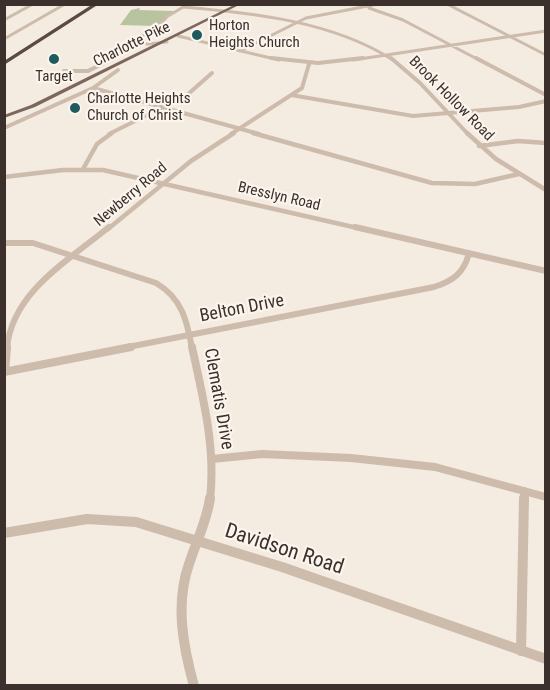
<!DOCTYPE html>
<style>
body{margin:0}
#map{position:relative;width:550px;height:690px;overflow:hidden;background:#f4ebe1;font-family:"Roboto Condensed",sans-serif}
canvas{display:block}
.frame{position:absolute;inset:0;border:6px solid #3b302b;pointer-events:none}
</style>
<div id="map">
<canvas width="550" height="690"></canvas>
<div class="frame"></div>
</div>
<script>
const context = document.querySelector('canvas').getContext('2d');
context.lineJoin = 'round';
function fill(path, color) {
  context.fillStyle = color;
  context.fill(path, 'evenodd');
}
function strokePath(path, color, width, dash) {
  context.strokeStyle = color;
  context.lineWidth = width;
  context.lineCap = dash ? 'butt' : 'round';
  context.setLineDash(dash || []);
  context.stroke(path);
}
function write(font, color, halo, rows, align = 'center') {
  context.font = font + ' "Roboto Condensed",sans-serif';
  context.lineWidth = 4.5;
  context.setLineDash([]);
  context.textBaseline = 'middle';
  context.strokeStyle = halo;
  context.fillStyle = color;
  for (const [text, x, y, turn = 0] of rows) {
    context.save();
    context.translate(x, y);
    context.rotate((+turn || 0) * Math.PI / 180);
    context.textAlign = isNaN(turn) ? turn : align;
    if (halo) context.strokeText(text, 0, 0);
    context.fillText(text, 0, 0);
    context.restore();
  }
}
const green = new Path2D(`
 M140 8 139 10 174 11 157 26 120 25 131 10Z`);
const minorFar5 = new Path2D(`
 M447 4 546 55
 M183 7C253 13 332 21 393 60
 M369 8 403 20 479 60
 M4 20 33 4
 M178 36 279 60
 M4 39 65 4
 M132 42 148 44 167 42
 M240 51 306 18 378 4
 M112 60 130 43 155 29 168 16 185 6
 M353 60 546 31`);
const minorFar4 = new Path2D(`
 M271 58 318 63 363 58
 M391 58 420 83 468 134
 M476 58 546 95
 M64 71H88L114 58
 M93 88 259 134
 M291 95 413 116 519 107 546 101
 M4 128 93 88 118 70
 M109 134 187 95 212 73
 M231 134 302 88 309 64`);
const minorFar3 = new Path2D(`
 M253 133 432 183 475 184 519 174
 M467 133 496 159 546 190
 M479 146 518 141 546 143
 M83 169 97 144 112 133
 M4 177 63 170H103L362 229
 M108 229 191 161 234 133`);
const minorFar2 = new Path2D(`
 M355 227 546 271
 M4 243H33L156 283C182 298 187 321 192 348
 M7 348C12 292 69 260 109 227
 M123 348 434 287C453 281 464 273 469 253`);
const minorFar1 = new Path2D(`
 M192 347C203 398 216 447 210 500
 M4 372 131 347
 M5 372 7 347
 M212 459 262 454 351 458 435 467 546 497
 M524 500V491`);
const minor = new Path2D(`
 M4 533 87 519 136 522 282 567 546 659
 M521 651 524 498
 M194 686C183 646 175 604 189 564 196 542 207 521 210 498`);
const major = new Path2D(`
 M236 4H241L35 107 4 118V115L31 105Z`);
const highway = new Path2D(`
 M93 4H99L4 65V61Z`);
const markers = [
 [197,35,6,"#1f5a5e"],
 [54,59,6,"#1f5a5e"],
 [75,108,6,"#1f5a5e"]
];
const farPoinames = [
 ["Horton",209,26],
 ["Heights Church",209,43],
 ["Target",54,77,"center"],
 ["Charlotte Heights",87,99],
 ["Church of Christ",87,116]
];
const farStreetnames = [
 ["Charlotte Pike",132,45,-26],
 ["Brook Hollow Road",451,99,45],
 ["Newberry Road",131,195,-40],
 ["Bresslyn Road",279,197,13]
];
const streetNames = [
 ["Belton Drive",242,309,-11],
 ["Clematis Drive",218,399,80]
];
const nearStreetnames = [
 ["Davidson Road",284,550,18]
];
fill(green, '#b8c4a0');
strokePath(minorFar5, '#cdbbac', 3);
strokePath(minorFar4, '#cdbbac', 4);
strokePath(minorFar3, '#cdbbac', 4.5);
strokePath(minorFar2, '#cdbbac', 6);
strokePath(minorFar1, '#cdbbac', 8);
strokePath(minor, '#cdbbac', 10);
fill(major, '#7d675c');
fill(highway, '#5c4a42');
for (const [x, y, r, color] of markers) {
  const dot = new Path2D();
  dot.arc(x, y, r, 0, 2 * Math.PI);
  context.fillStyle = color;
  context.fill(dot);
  strokePath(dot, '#fbf5ee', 2);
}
write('15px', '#3b302b', '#fbf5ee', farPoinames, 'left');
write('15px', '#3b302b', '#fbf5ee', farStreetnames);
write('18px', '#3b302b', '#fbf5ee', streetNames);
write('21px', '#3b302b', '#fbf5ee', nearStreetnames);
</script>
